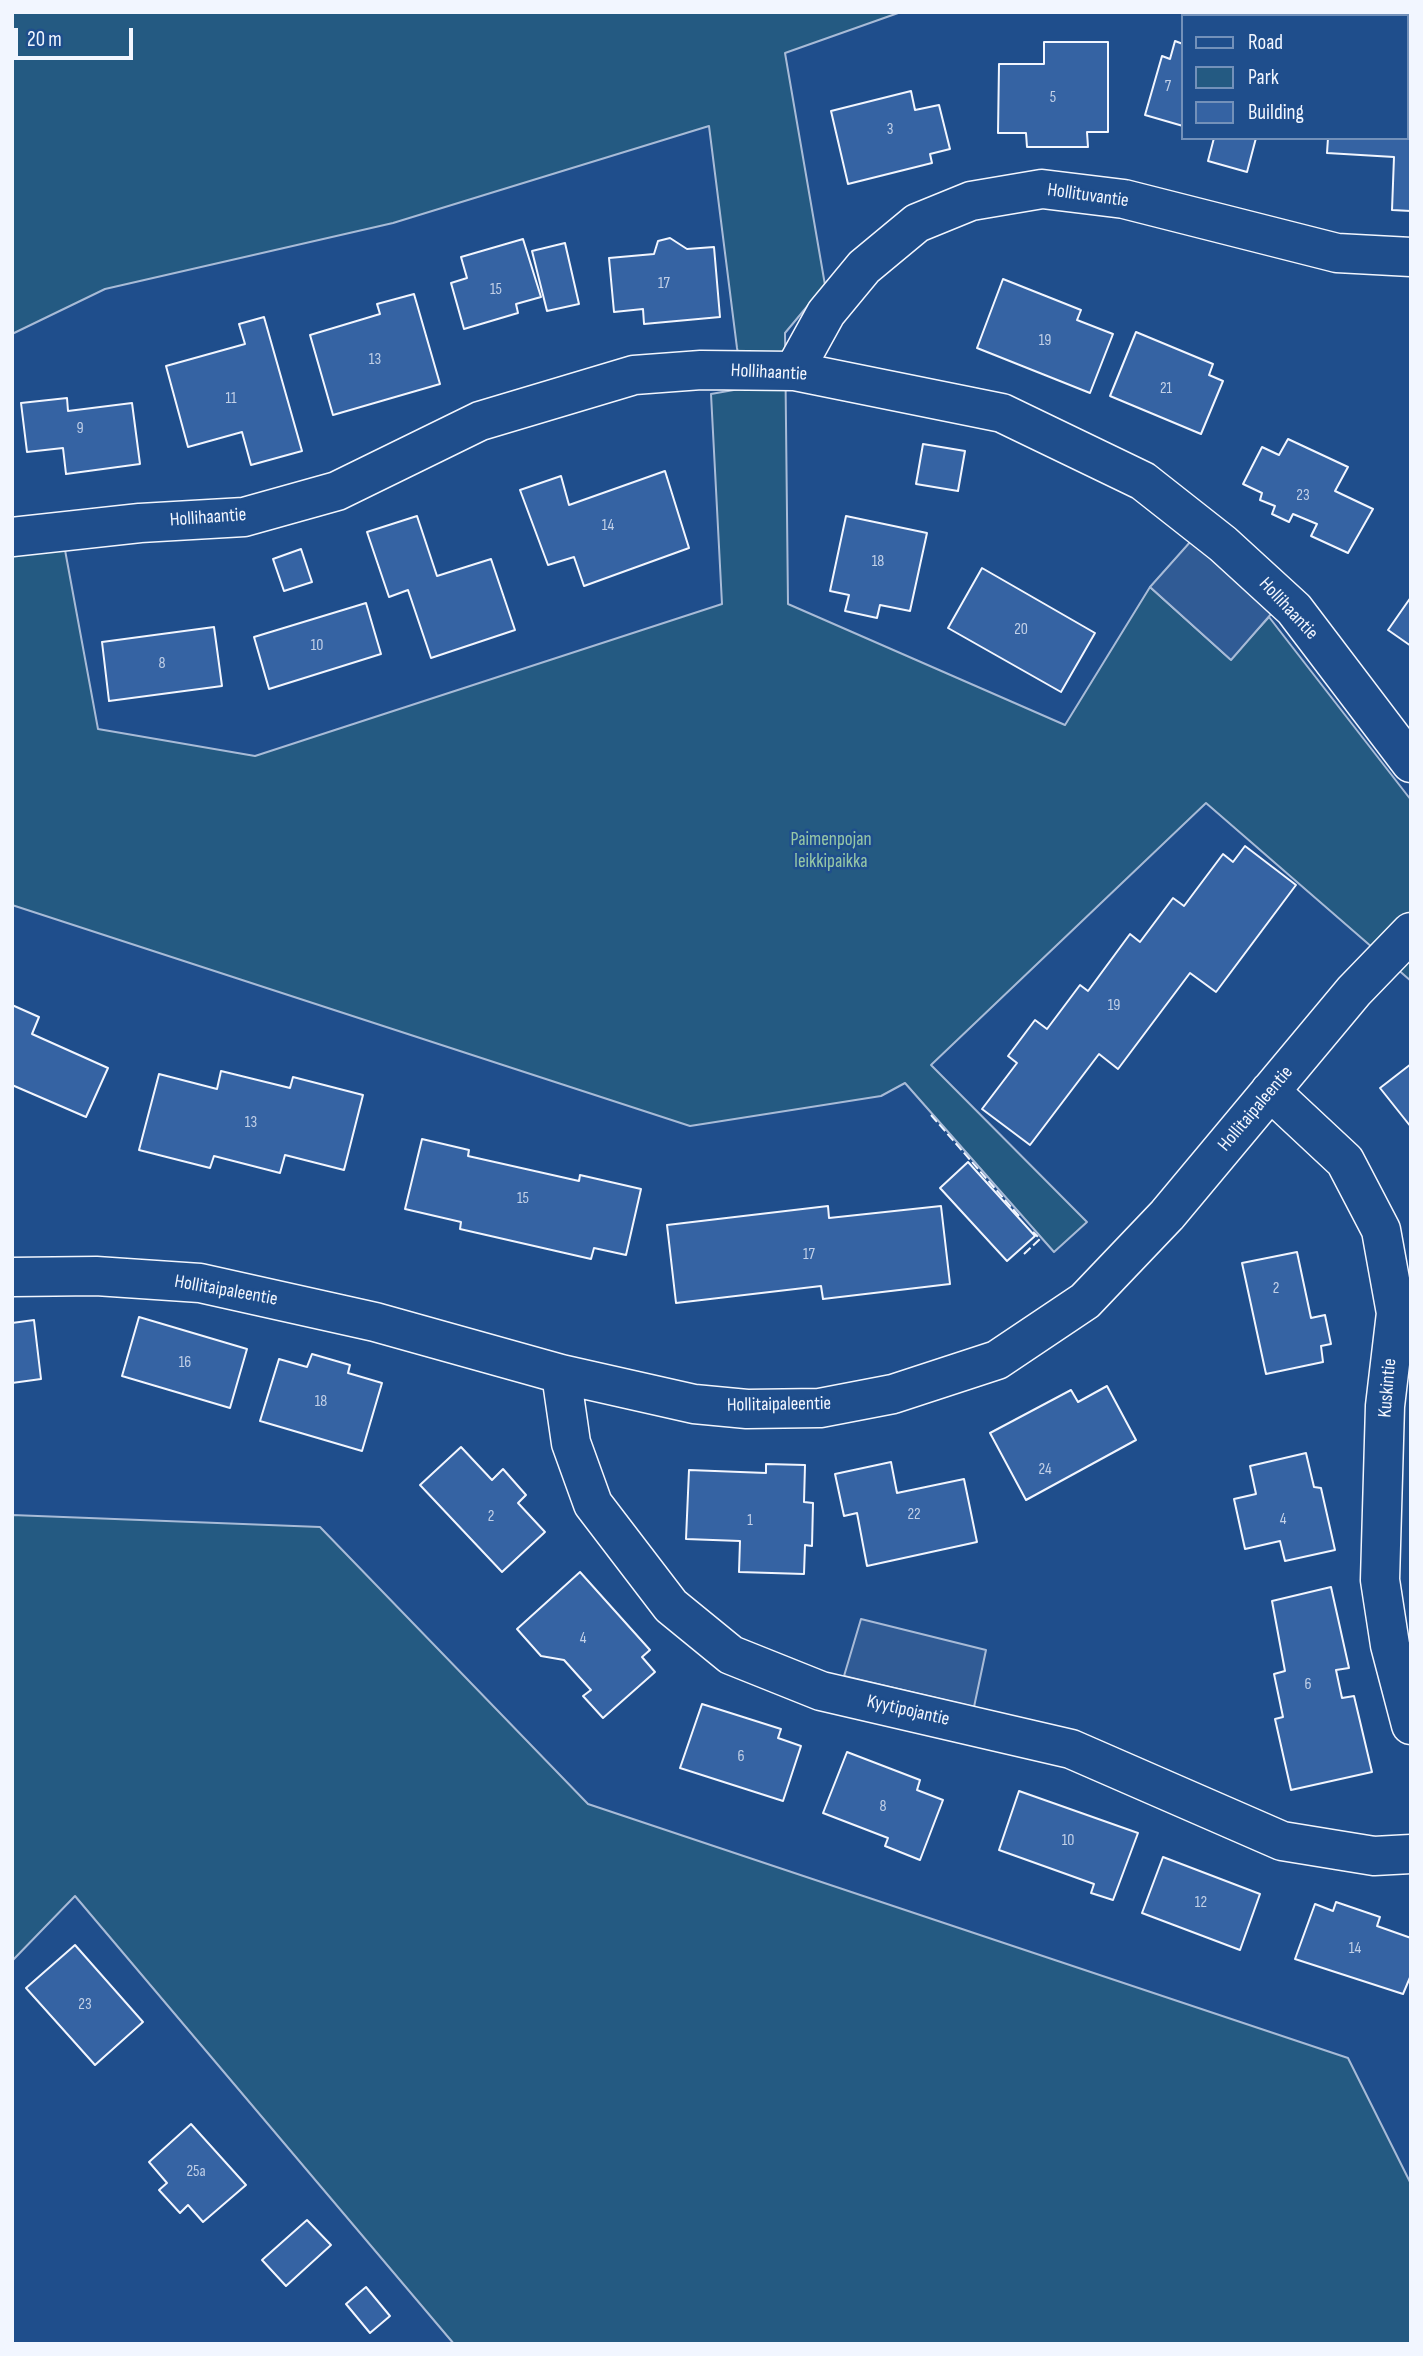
<!DOCTYPE html>
<style>
body{margin:0}
#map{position:relative;width:1423px;height:2356px;overflow:hidden;background:#1f4e8c;font-family:"Sofia Sans Condensed",sans-serif}
canvas{display:block}
.frame{position:absolute;inset:0;border:14px solid #f2f6ff;pointer-events:none}
.legend{position:absolute;left:1181px;top:14px;width:228px;height:126px;box-sizing:border-box;background:#1f4e8c;border:2px solid #7391ba;margin:0;padding:9px 12px;list-style:none;font-size:21px;color:#f2f6ff}
.legend li{display:flex;align-items:center;gap:14px;height:35px}
.legend b{width:35px;border:2px solid #7391ba}
.scale{position:absolute;left:14px;top:28px;width:119px;height:32px;box-sizing:border-box;border:4px solid #f2f6ff;border-top:0;padding-left:9px;font-size:21px;line-height:24px;white-space:nowrap;color:#f2f6ff;-webkit-text-stroke:5px #1f4e8c;paint-order:stroke}
</style>
<div id="map">
<canvas width="1423" height="2356"></canvas>
<div class="frame"></div>
<ul class="legend">
<li><b style="height:9px;background:#1f4e8c"></b>Road</li>
<li><b style="height:19px;background:#245a82"></b>Park</li>
<li><b style="height:19px;background:#3563a3"></b>Building</li>
</ul>
<div class="scale">20 m</div>
</div>
<script>
const context = document.querySelector('canvas').getContext('2d');
context.lineJoin = 'round';
function fill(path, color) {
  context.fillStyle = color;
  context.fill(path, 'evenodd');
}
function strokePath(path, color, width, dash) {
  context.strokeStyle = color;
  context.lineWidth = width;
  context.lineCap = dash ? 'butt' : 'round';
  context.setLineDash(dash || []);
  context.stroke(path);
}
function write(font, color, halo, rows, align = 'center') {
  context.font = font + ' "Sofia Sans Condensed",sans-serif';
  context.lineWidth = 5;
  context.setLineDash([]);
  context.textBaseline = 'middle';
  context.strokeStyle = halo;
  context.fillStyle = color;
  for (const [text, x, y, turn = 0] of rows) {
    context.save();
    context.translate(x, y);
    context.rotate((+turn || 0) * Math.PI / 180);
    context.textAlign = isNaN(turn) ? turn : align;
    if (halo) context.strokeText(text, 0, 0);
    context.fillText(text, 0, 0);
    context.restore();
  }
}
const green = new Path2D(`
 M12 12H901L785 53 825 285 785 333 788 604 1065 725 1150 587 1230 659 1269 617 1411 800V981L1206 803 931 1065 1087 1222 1054 1252 905 1083 881 1096 690 1126 12 905V553L65 550 98 729 255 756 722 604 711 394 745 388 737 348 709 126 393 223 105 289 12 334Z
 M12 1515 320 1527 588 1804 1348 2058 1411 2184V2344H454L75 1896 12 1961Z`);
const parking = new Path2D(`
 M1191 541 1272 613 1231 660 1150 587Z
 M861 1619 986 1650 974 1707 844 1676Z`);
const building = new Path2D(`
 M1175 41 1183 44V126L1145 115 1162 56 1170 59Z
 M1044 42H1108V132H1087L1088 147H1027L1026 133H998L999 64H1044Z
 M1407 89H1411V211L1392 210 1394 157 1327 153 1328 138H1407Z
 M911 91 915 110 939 105 950 149 930 154 932 163 848 184 831 111Z
 M1214 138H1256L1247 172 1208 161Z
 M670 238 687 249 714 247 720 317 644 324 643 309 614 312 609 258 654 254 658 241Z
 M523 239 541 297 516 304 518 313 464 329 451 283 467 278 461 257Z
 M565 243 579 304 547 311 532 251Z
 M1003 279 1081 310 1077 320 1113 334 1090 393 977 348Z
 M414 294 440 384 333 415 310 335 380 314 377 304Z
 M264 317 302 451 251 465 242 432 188 447 166 366 245 344 239 324Z
 M1136 332 1213 364 1209 375 1223 381 1201 434 1110 396Z
 M67 398 68 411 132 403 140 464 66 474 63 448 27 452 21 403Z
 M1288 439 1348 467 1335 491 1373 509 1348 553 1311 536 1317 524 1293 514 1289 522 1272 514 1275 506 1260 500 1262 493 1243 484 1262 447 1279 455Z
 M923 444 965 451 958 491 916 484Z
 M665 471 689 548 584 586 574 557 548 565 520 490 561 476 569 505Z
 M417 516 437 576 491 559 515 630 431 658 408 590 389 597 367 532Z
 M846 516 927 533 910 611 880 605 877 618 845 611 849 595 830 591Z
 M301 549 312 582 284 591 273 559Z
 M982 568 1095 633 1061 692 948 628Z
 M1411 597V646L1388 630Z
 M366 603 381 654 269 689 254 637Z
 M214 627 222 686 109 701 102 642Z
 M1245 846 1296 885 1216 992 1190 973 1118 1069 1099 1054 1030 1145 982 1109 1017 1063 1008 1056 1035 1020 1047 1029 1080 985 1088 991 1130 934 1140 942 1173 898 1184 906 1223 854 1233 862Z
 M12 1005 39 1017 32 1034 108 1068 86 1117 12 1085Z
 M1411 1064V1127L1380 1088Z
 M221 1071 290 1088 293 1077 363 1095 344 1170 285 1155 280 1173 214 1156 210 1168 139 1150 159 1074 217 1089Z
 M422 1139 469 1150 468 1156 579 1181 580 1175 641 1189 626 1255 594 1248 591 1259 460 1229 461 1222 405 1209Z
 M968 1162 1035 1236 1007 1261 940 1188Z
 M828 1206 829 1218 941 1206 950 1284 823 1299 821 1286 676 1303 667 1225Z
 M1297 1252 1311 1318 1325 1315 1331 1344 1321 1346 1323 1362 1266 1374 1242 1263Z
 M139 1317 247 1349 230 1408 122 1376Z
 M34 1320 41 1379 12 1383V1323Z
 M312 1354 350 1365 348 1373 382 1383 362 1451 260 1421 279 1359 307 1367Z
 M1107 1386 1136 1440 1026 1500 990 1433 1071 1390 1078 1402Z
 M461 1447 492 1480 503 1469 526 1495 518 1503 545 1532 502 1572 420 1485Z
 M1306 1453 1314 1487 1321 1488 1335 1550 1285 1561 1280 1541 1245 1549 1234 1499 1256 1494 1250 1466Z
 M891 1462 897 1493 964 1479 977 1542 867 1566 857 1513 844 1516 835 1474Z
 M766 1464 805 1465 804 1502 813 1503 812 1546 805 1545 804 1574 739 1572 740 1541 686 1539 689 1470 766 1473Z
 M580 1572 650 1650 642 1657 655 1672 603 1718 583 1696 591 1690 564 1660 541 1656 517 1629Z
 M1331 1587 1349 1668 1336 1670 1342 1698 1354 1696 1372 1772 1291 1790 1275 1719 1283 1717 1274 1674 1285 1671 1272 1601Z
 M702 1704 781 1729 778 1738 801 1746 783 1801 680 1768Z
 M847 1752 920 1780 917 1790 943 1800 920 1860 885 1846 888 1838 823 1813Z
 M1019 1791 1138 1833 1113 1900 1091 1893 1094 1884 999 1850Z
 M1163 1857 1260 1894 1240 1950 1142 1913Z
 M1336 1902 1380 1917 1377 1926 1411 1938V1975L1403 1994 1295 1959 1315 1904 1333 1911Z
 M75 1945 143 2022 95 2065 26 1988Z
 M191 2124 246 2185 203 2222 188 2205 180 2213 159 2190 167 2183 149 2162Z
 M307 2220 331 2245 286 2286 262 2260Z
 M366 2287 390 2316 370 2333 346 2304Z`);
const minor = new Path2D(`
 M794 371 826 313 864 267 917 223 971 201 1042 189 1124 199 1337 253 1411 257
 M12 537 140 523 244 517 337 491 480 421 634 375 701 370 794 371 1002 413 1143 481 1223 544 1294 609 1411 763
 M1270 1091 1345 1161 1381 1230 1396 1313 1385 1406 1380 1580 1390 1645 1411 1725
 M12 1277 96 1276 200 1283 375 1322 561 1374 694 1404 747 1409 820 1408 893 1394 997 1360 1085 1301 1167 1215 1354 991 1411 932
 M561 1374 571 1443 593 1504 671 1606 731 1655 821 1691 1071 1749 1282 1841 1374 1856 1411 1854`);
const fence = new Path2D(`
 M931 1115 1019 1216
 M1024 1254 1040 1239 1033 1232`);
const numberNames = [
 ["7",1168,87],
 ["5",1053,98],
 ["3",890,130],
 ["17",664,284],
 ["15",496,290],
 ["19",1045,341],
 ["13",375,360],
 ["21",1166,389],
 ["11",231,399],
 ["9",80,429],
 ["23",1303,496],
 ["14",608,526],
 ["18",878,562],
 ["20",1021,630],
 ["10",317,646],
 ["8",162,664],
 ["19",1114,1006],
 ["13",251,1123],
 ["15",523,1199],
 ["17",809,1255],
 ["2",1276,1289],
 ["16",185,1363],
 ["18",321,1402],
 ["24",1045,1470],
 ["22",914,1515],
 ["2",491,1517],
 ["4",1283,1520],
 ["1",750,1521],
 ["4",583,1639],
 ["6",1308,1685],
 ["6",741,1757],
 ["8",883,1807],
 ["10",1068,1841],
 ["12",1201,1903],
 ["14",1355,1949],
 ["23",85,2005],
 ["25a",196,2172]
];
const streetNames = [
 ["Hollituvantie",1088,196,8],
 ["Hollihaantie",769,373,3],
 ["Hollihaantie",208,518,-4],
 ["Hollihaantie",1288,609,47],
 ["Hollitaipaleentie",1256,1109,-50],
 ["Hollitaipaleentie",226,1291,10],
 ["Kuskintie",1388,1388,-85],
 ["Hollitaipaleentie",779,1405,-1],
 ["Kyytipojantie",908,1711,13]
];
const parkNames = [
 ["Paimenpojan",831,840],
 ["leikkipaikka",831,862]
];
fill(green, '#245a82');
strokePath(green, '#a8bbd7', 2);
fill(parking, '#305b95');
strokePath(parking, '#a8bbd7', 2);
fill(building, '#3563a3');
strokePath(building, '#f2f6ff', 2);
strokePath(minor, '#f2f6ff', 41);
strokePath(minor, '#1f4e8c', 38);
strokePath(fence, '#f2f6ff', 2, [9, 3.5]);
write('16px', '#c3d1e8', null, numberNames);
write('19px', '#f2f6ff', '#1f4e8c', streetNames);
write('19px', '#97c8a6', '#1f4e8c', parkNames);
</script>
